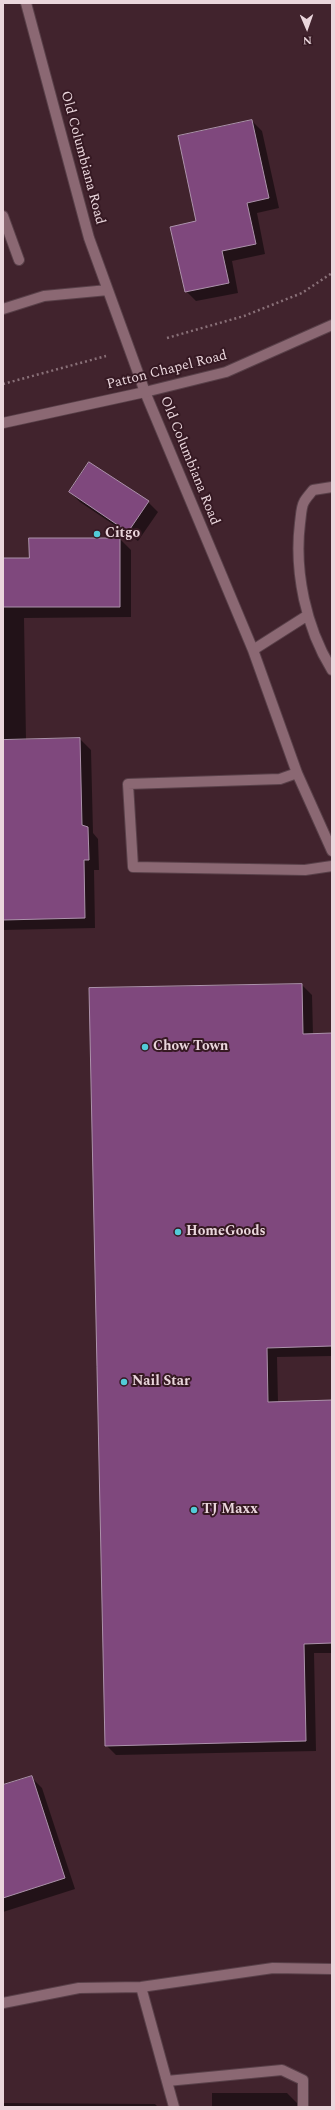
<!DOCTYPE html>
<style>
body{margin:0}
#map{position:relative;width:335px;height:2110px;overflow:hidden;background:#41232d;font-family:Spectral,serif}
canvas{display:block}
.frame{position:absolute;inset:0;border:4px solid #ead6dc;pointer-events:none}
.north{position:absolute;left:287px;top:8px;width:40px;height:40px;-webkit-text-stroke:3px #361923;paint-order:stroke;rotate:178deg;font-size:11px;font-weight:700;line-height:16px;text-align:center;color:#ead6dc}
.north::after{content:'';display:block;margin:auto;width:14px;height:18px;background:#ead6dc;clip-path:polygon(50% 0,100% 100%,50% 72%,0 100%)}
</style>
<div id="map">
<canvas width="335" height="2110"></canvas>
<div class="frame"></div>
<div class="north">N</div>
</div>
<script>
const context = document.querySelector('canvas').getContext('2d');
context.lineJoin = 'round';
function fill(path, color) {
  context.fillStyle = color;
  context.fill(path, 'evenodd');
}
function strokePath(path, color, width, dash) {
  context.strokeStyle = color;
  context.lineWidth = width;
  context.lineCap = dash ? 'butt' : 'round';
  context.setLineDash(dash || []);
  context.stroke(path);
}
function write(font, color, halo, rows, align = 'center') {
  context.font = font + ' Spectral,serif';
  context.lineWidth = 4;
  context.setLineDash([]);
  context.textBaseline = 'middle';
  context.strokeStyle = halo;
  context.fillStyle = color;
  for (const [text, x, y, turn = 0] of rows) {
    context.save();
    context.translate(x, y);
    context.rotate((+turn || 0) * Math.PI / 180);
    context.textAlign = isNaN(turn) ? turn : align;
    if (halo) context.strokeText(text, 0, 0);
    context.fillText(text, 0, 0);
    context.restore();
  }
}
const shadow = new Path2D(`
 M252 121 262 131 279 208 257 213 265 254 232 261 238 293 196 301 186 291 198 222Z
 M90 463 148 502 158 512 138 541 80 502 70 492Z
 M120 539 131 550V617L24 618 26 740 80 739 91 750 93 833 98 839 99 870H94L95 928 3 930V559H30Z
 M302 985 312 995 313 1035 332 1034V1356L277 1357 278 1402 332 1401V1653H314L316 1751 116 1755 106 1745Z
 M31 1777 42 1788 75 1889 3 1912V1786Z
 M212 2093H287L298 2104V2107H212Z
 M3 2103 155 2104 158 2107H3Z`);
const building = new Path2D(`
 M252 120 269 198 247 203 256 244 222 251 229 283 185 292 170 227 196 221 178 136Z
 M89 462 149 501 128 532 69 492Z
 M29 538H120V607H3V558H29Z
 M80 738 82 825 88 827 89 860H84L85 918 3 920V740Z
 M302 984 303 1034 332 1033V1346L267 1348 268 1402 332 1400V1643L304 1644 306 1741 105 1746 89 988Z
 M32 1776 65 1878 3 1898V1785Z`);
const path = new Path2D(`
 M167 338 244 316 302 293 332 273
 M3 384 106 356`);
const service = new Path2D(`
 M26 3 89 238 145 392 253 650 297 773 332 851
 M3 216 19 260
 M3 309 44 296 108 290
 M332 487 313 490C310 494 306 498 304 502 301 507 301 517 300 523 294 572 306 628 332 670
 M253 650 308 615
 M297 773 280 779 128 784 133 867 305 870 332 866
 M141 1987 174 2107
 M3 2003 79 1988 141 1987 273 1968 332 1969
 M167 2081 282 2070 303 2080V2107`);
const tertiary = new Path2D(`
 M3 423 145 392 226 372 332 325`);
const markers = [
 [97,534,4,"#52cbd8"],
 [145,1047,4,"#52cbd8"],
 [178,1232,4,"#52cbd8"],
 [124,1382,4,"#52cbd8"],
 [194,1510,4,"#52cbd8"]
];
const streetNames = [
 ["Old Columbiana Road",82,158,75],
 ["Patton Chapel Road",167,371,-14],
 ["Old Columbiana Road",189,461,68]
];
const poiNames = [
 ["Citgo",105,534],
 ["Chow Town",153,1047],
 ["HomeGoods",186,1232],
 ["Nail Star",132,1382],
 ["TJ Maxx",202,1510]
];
fill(shadow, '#0007');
fill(building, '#7f487d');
strokePath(building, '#ac92ab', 1);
strokePath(service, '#594049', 12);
strokePath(tertiary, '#594049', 12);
strokePath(path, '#897078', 2.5, [2, 3]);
strokePath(service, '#8b6873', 10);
strokePath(tertiary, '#8b6873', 10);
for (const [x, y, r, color] of markers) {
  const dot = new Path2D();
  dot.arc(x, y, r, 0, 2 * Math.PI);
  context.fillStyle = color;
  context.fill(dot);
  strokePath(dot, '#361923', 1.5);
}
write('14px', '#ead6dc', '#361923', streetNames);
write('bold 14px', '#ead6dc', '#361923', poiNames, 'left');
</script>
